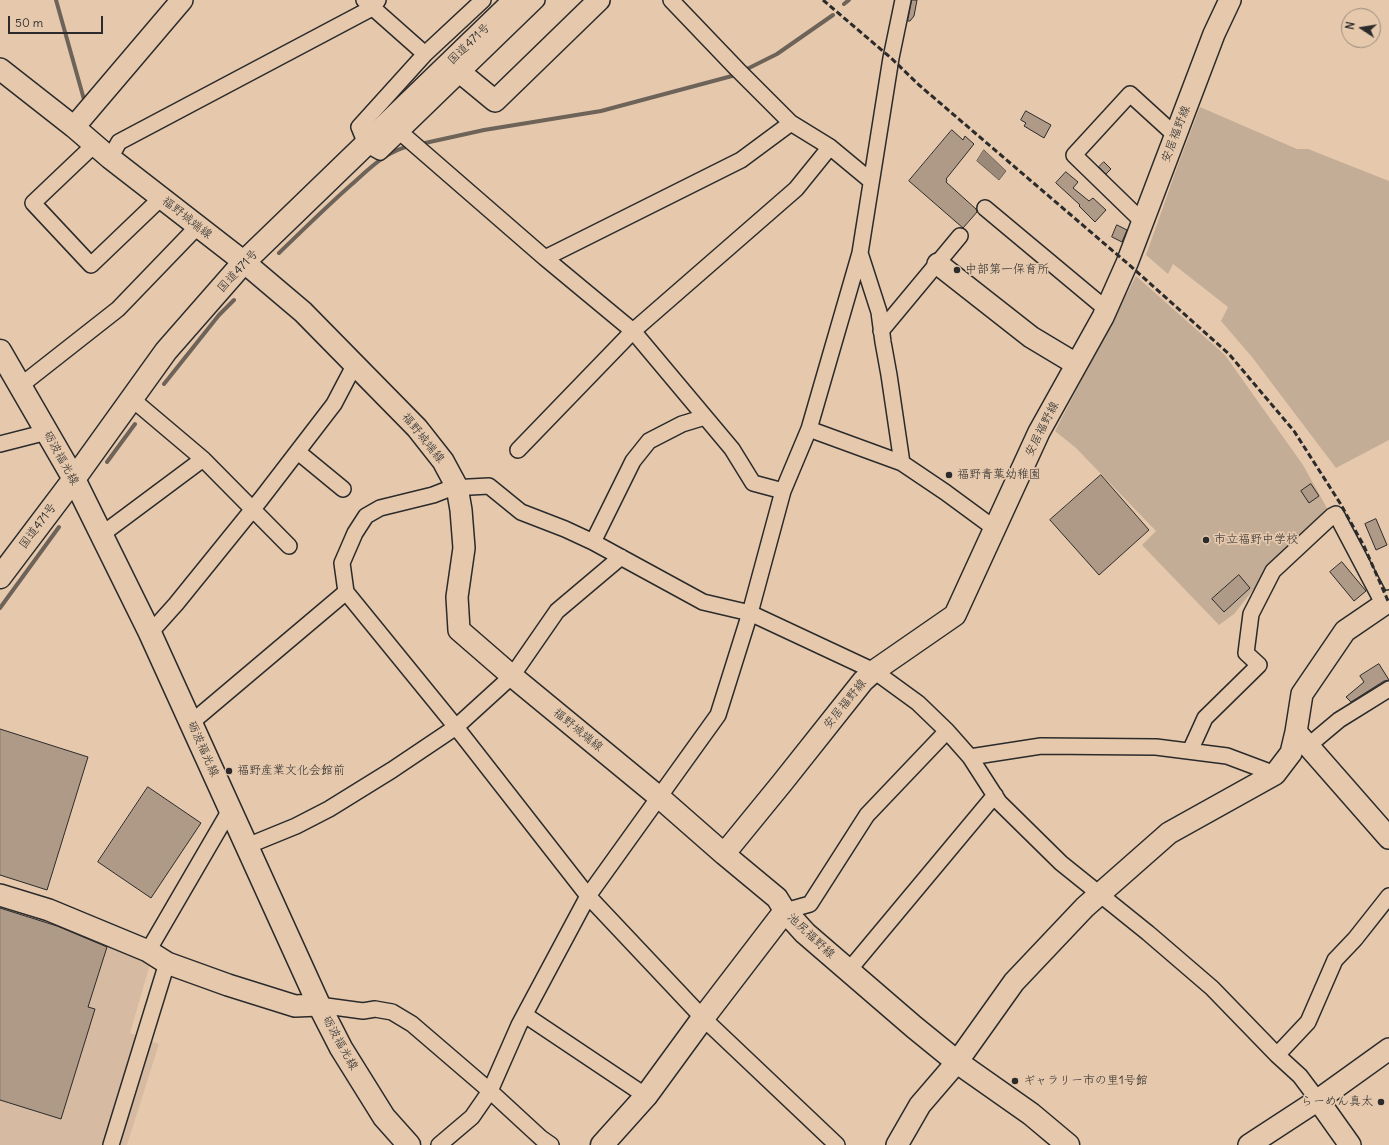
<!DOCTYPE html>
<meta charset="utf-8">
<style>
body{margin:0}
#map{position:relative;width:1389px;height:1145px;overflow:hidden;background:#e6c9ad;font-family:Delius,sans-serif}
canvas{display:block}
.north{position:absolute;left:1341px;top:8px;width:40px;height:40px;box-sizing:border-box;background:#e6c9ad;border:1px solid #9b8a79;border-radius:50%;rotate:282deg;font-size:11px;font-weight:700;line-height:16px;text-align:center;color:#2b2b2b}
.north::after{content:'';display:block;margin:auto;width:14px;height:18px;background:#2b2b2b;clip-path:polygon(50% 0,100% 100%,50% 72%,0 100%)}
.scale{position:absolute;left:8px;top:16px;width:95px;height:18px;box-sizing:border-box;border:2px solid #2b2b2b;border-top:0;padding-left:5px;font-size:12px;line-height:14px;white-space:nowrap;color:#2b2b2b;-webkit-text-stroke:3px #e6c9ad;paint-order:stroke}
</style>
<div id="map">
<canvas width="1389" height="1145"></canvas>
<div class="north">N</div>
<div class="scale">50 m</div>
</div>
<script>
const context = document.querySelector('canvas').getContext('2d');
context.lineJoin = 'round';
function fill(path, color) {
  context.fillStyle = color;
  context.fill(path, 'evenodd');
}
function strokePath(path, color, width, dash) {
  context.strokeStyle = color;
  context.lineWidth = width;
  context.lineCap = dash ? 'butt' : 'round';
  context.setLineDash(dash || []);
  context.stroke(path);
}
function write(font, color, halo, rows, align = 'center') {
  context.font = font + ' Delius,"Klee One",sans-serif';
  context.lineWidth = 3.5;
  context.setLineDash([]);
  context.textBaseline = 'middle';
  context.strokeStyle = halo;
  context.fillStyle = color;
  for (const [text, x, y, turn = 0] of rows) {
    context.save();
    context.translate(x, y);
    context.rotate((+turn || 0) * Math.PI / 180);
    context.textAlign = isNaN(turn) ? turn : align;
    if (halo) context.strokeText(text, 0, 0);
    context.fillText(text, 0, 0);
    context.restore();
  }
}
const built = new Path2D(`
 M0 904 153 954 130 1033 159 1044 127 1145H0Z`);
const green = new Path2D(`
 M1200 107 1297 149H1308L1389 181V440L1336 468 1252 357 1221 321 1228 307 1173 264 1168 274 1146 255 1179 162Z
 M1136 276 1225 355 1303 465 1328 510 1265 575 1234 614 1219 625 1142 545 1156 531 1076 448 1055 431Z`);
const water = new Path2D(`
 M984 150 1006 171 999 180 977 161Z`);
const stream = new Path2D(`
 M56 0 85 103
 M844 4 849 0
 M743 71 777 54 833 15
 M425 143 484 130 601 111 732 76 737 73
 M279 253C303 230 326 207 351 185 369 169 386 151 410 146
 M164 384 219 315 234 300
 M107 462 135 424
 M0 608 59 527`);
const building = new Path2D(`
 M912 0H917L914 16 910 21H908Z
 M1026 111 1051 125 1044 138 1024 126 1026 123 1021 120Z
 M952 130 963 140 965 136 974 144 946 179 947 180 946 182 976 209 977 212 963 228 909 181Z
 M1104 162 1111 169 1106 174 1099 167Z
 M1066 172 1078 182 1073 188 1089 201 1093 198 1106 210 1095 222 1079 206 1080 205 1056 183Z
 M1117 225 1127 230 1122 242 1112 237Z
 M1101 475 1149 530 1099 575 1050 520Z
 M1311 484 1319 496 1309 503 1301 491Z
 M1376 519 1387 545 1376 550 1365 524Z
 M1342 562 1366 591 1354 601 1330 572Z
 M1239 575 1250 588 1224 612 1212 599Z
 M1379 664 1389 680 1384 681 1351 702 1346 697 1364 682 1360 676Z
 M0 729 88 757 47 890 0 875Z
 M148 787 201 823 151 898 98 862Z
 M0 908 57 926 107 947 88 1007 95 1009 61 1119 0 1100Z`);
const street = new Path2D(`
 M364 0 425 54
 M483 0 425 54 359 127 366 144 380 152 537 0
 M671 0 737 69 791 123 830 147 871 181
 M400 132 545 258 633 331 732 449 753 483 783 491
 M94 145 33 203 91 265 161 198
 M110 158 119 142 372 8 378 0
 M985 208 1106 309
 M1143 222 1074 155 1130 94 1175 135
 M860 253 879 312 883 342 889 375 902 463
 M545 258 741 160 791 123
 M881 331 960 236
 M20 386 118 309 198 226
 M809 429 902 463 945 492 994 528
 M0 444 47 432
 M518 450 633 331 796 189 830 147
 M298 452 343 489
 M203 459 289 546
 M101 535 203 459 132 399
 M593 542 633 461 649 441 682 424 705 417
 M150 633 176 604 261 499 334 404 355 364
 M192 722 346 592
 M1308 746 1339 720 1389 689
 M1190 751 1205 718 1259 665 1246 653 1251 614 1273 571 1332 516 1336 514 1384 605
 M970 757 1041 746 1156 747 1227 756 1275 774
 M247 846 296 826 329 809 392 770 456 727 512 676 557 611 621 557
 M785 911 810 904 867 815 947 731
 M148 951 230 810
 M849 970 995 795
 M319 1005 363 1011 375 1009 392 1012 412 1024 490 1091 541 1138 551 1145
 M525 1015 646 1096
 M1277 1055 1308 1022 1335 960 1355 939 1389 896
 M111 1145 167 963
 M439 1145 472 1117 490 1091 519 1025 588 896 718 715 750 613 783 491 809 429 860 253 891 58 903 0
 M837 1145 703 1018 588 896 456 727 346 592 342 563 355 533 366 516 380 508 433 495 451 488 489 486 521 512 565 529 593 542 703 602 750 613 874 671 918 703 947 731 970 757 999 802 1061 863 1148 933 1212 988 1277 1055 1300 1076 1318 1100`);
const secondary = new Path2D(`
 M0 69 74 127 110 158 244 262 303 312 417 428 443 461 457 487 461 510 464 548 457 597 459 630 512 676 659 797 724 854 777 898 785 911
 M461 73 495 101 599 0
 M74 127 182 0
 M938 264 1031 337 1076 364
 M1296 732 1389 838
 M724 854 782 783 863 681 874 671 955 615 1039 432 1103 317 1127 263 1214 34 1230 0
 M0 895 49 910 148 951 167 963 228 985 295 1006 319 1005
 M1318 1100 1350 1145
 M897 1145 920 1105 957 1062 1014 982 1085 907 1169 833 1275 774 1291 753 1296 732 1302 694 1345 631 1389 601
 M1249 1145 1318 1100 1389 1049`);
const primary = new Path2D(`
 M0 351 74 479 150 633 319 1005 341 1048 384 1117 409 1145
 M602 1145 646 1096 703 1018 785 911 805 933 914 1027 957 1062 1031 1114 1068 1145`);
const highway = new Path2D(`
 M0 577 74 479 166 351 244 262 515 0`);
const rail = new Path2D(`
 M823 0 891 58 919 85 1127 263 1229 354 1294 431 1340 503 1364 546 1389 603`);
const markers = [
 [957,270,4,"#2b2b2b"],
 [949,475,4,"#2b2b2b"],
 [1206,540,4,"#2b2b2b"],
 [229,771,4,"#2b2b2b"],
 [1015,1081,4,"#2b2b2b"],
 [1381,1102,4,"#2b2b2b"]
];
const streetNames = [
 ["国道471号",469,44,-44],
 ["安居福野線",1176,134,-69],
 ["福野城端線",187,218,38],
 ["国道471号",238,271,-47],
 ["安居福野線",1042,429,-63],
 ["福野城端線",423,438,51],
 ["砺波福光線",61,458,61],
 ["国道471号",38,526,-53],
 ["安居福野線",845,704,-51],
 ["福野城端線",578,730,39],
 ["砺波福光線",203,749,66],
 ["池尻福野線",811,936,43],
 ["砺波福光線",340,1043,61]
];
const poiNames = [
 ["中部第一保育所",965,270],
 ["福野青葉幼稚園",957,475],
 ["市立福野中学校",1214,540],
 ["福野産業文化会館前",237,771],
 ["ギャラリー市の里1号館",1023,1081],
 ["らーめん真太",1373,1102,"right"]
];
fill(built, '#d6bba2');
fill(green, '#c4ad96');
fill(water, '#9a8978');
strokePath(water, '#6e6359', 1);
strokePath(stream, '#6e6359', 4);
fill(building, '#af9a87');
strokePath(building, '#2b2b2b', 1);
strokePath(street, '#2b2b2b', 18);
strokePath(secondary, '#2b2b2b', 24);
strokePath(primary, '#2b2b2b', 25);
strokePath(highway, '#2b2b2b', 25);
strokePath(street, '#e6c9ad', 15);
strokePath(secondary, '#e6c9ad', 21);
strokePath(primary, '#e6c9ad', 22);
strokePath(highway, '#e6c9ad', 22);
strokePath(rail, '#2b2b2b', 3, [6, 3]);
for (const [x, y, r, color] of markers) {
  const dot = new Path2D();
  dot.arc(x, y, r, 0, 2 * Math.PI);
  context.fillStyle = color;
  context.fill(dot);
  strokePath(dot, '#e6c9ad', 1.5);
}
write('12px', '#2b2b2b', '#e6c9ad', streetNames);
write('12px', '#2b2b2b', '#e6c9ad', poiNames, 'left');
</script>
